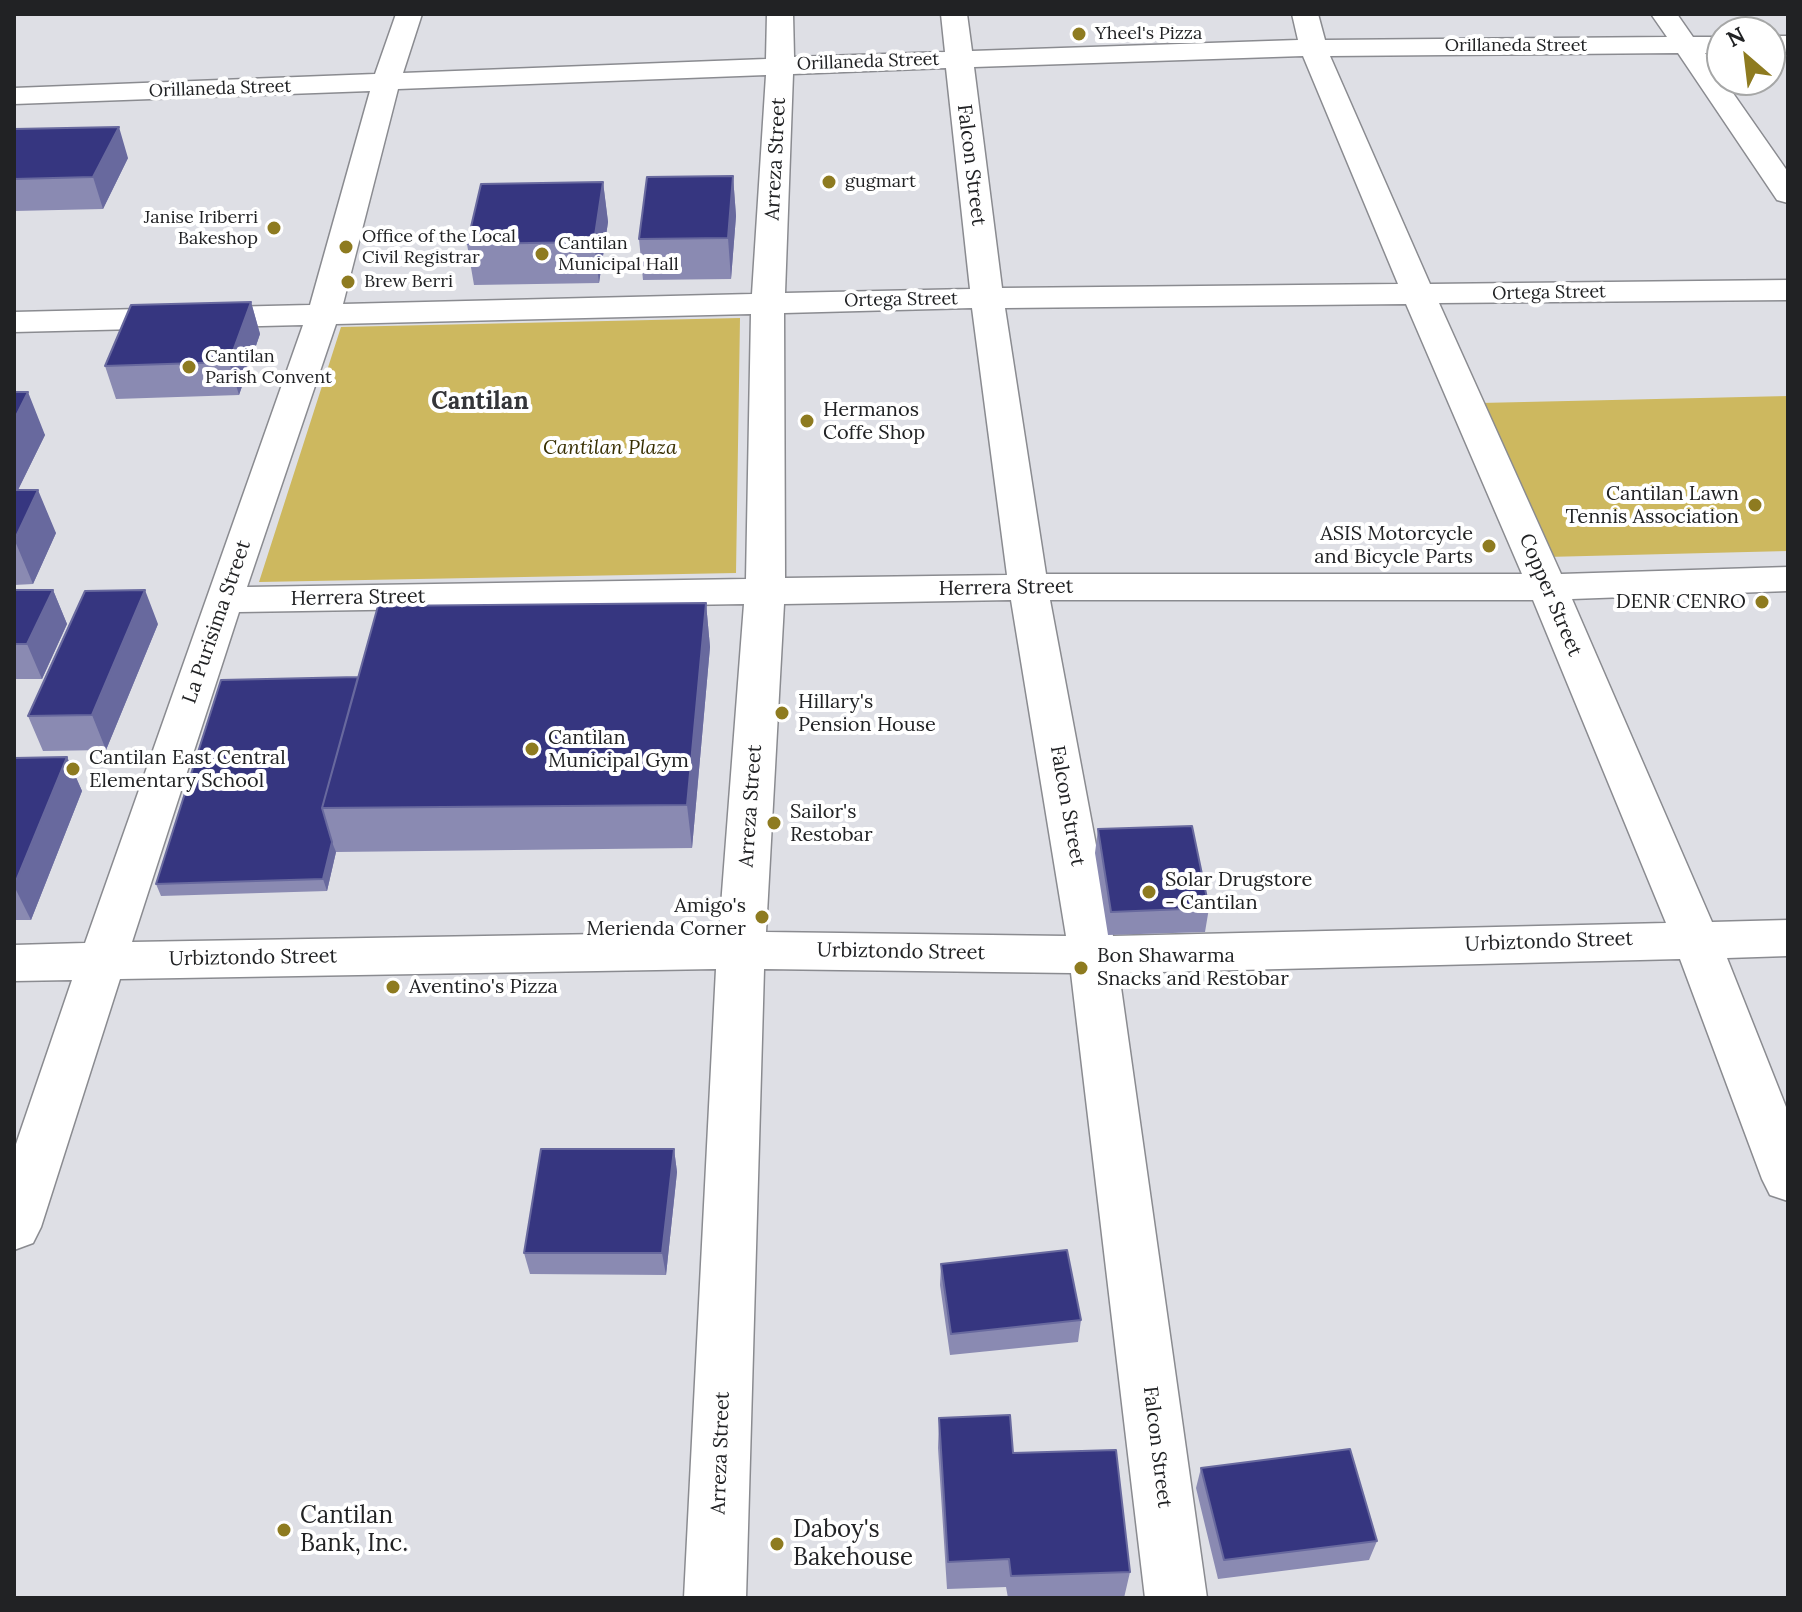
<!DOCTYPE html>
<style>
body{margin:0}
#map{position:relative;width:1802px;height:1612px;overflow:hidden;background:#dedfe5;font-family:Lora,serif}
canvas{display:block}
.frame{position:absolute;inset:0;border:16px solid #212224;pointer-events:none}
.north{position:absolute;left:1706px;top:16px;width:80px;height:80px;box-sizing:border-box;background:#fff;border:2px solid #a6a7a7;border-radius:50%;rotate:332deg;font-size:22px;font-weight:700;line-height:32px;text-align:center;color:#212224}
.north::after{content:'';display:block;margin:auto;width:28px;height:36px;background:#8e7b20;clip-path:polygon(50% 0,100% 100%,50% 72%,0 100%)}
</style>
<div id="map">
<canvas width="1802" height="1612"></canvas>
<div class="frame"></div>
<div class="north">N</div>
</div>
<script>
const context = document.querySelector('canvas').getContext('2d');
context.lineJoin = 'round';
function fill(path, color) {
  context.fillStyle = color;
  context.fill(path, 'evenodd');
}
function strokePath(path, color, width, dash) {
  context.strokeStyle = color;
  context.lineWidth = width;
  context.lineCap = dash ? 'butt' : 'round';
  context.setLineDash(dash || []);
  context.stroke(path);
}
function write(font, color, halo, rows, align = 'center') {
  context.font = font + ' Lora,serif';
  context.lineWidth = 8;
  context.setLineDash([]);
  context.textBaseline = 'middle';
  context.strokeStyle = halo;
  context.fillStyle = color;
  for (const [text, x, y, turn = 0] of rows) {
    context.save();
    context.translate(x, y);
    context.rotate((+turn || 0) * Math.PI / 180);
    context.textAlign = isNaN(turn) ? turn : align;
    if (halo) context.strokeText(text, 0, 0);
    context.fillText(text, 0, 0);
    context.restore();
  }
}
const green = new Path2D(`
 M740 318 736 573 259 582 341 327Z
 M1788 396V551L1546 557 1480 403Z`);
const street = new Path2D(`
 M396 14H422L403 73 766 59 767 14H793L794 57 945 52 941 14H967L972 51 1298 40 1292 14H1318L1325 40 1667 37 1651 14H1677L1693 37H1722V53H1705L1788 172V203L1777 200 1678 53 1330 56 1430 284 1788 280V300L1439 303 1561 574 1788 567V591L1572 599 1712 922 1788 920V956L1727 958 1788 1112V1201L1770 1195 1762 1179 1680 959 1119 973 1207 1598H1145L1071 973 764 969 746 1598H684L716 969 120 979 41 1227 33 1243 14 1250V1150L72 980 14 981V945L85 943 303 325 14 332V312L310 305 370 91 14 104V88L375 74ZM1303 56 1398 284 1002 288 974 67ZM946 68 970 289 785 293 793 74ZM766 75 752 294 343 304 398 89ZM1406 304 1522 574H1046L1005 308ZM972 308 1007 575 785 578 784 313ZM751 314 746 579 247 587 336 324ZM1011 600 1066 936 766 932 784 604ZM1050 600H1533L1666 923 1113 936ZM744 604 719 932 132 942 239 612Z
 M1770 36H1788V52H1770Z`);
const wall = new Path2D(`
 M14 129 128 158 103 209 14 211Z
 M733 176 736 216 731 279 643 280 639 239Z
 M603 182 608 222 599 283 474 285 467 244Z
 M251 302 260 334 239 395 116 399 105 366Z
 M14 392 45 435 18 490 56 533 33 584 14 585Z
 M14 590H53L67 624 42 679H14Z
 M706 603 710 647 692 848 336 852 327 891 161 896 156 884 358 677Z
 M158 624 106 750 43 751 28 716Z
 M67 757 82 791 31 920H14V758Z
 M1098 829 1209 908 1205 932 1108 935 1095 853Z
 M674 1149 677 1172 666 1275 530 1274 524 1253Z
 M941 1264 1081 1320 1078 1342 950 1355 940 1285Z
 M939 1418 1013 1453 1130 1572 1124 1598H1008L1006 1587 947 1589 938 1448Z
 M1201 1468 1377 1541 1369 1560 1218 1579 1196 1488Z`);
const shadedWall = new Path2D(`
 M119 127 128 158 103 209 93 177Z
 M733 176 736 216 731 279 728 238Z
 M603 182 608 222 599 283 594 242Z
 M251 302 260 334 239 395 229 362Z
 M28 392 45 435 14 498V420Z
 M38 490 56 533 33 584 15 541Z
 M53 590 67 624 42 679 27 644Z
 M145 590 158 624 106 750 92 715Z
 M706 603 710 647 692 848 687 805Z
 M67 757 82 791 31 920 14 886Z
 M332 842 336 852 327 891 323 879Z
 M674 1149 677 1172 666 1275 662 1253Z`);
const building = new Path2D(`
 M119 127 93 177 14 179V129Z
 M733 176 728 238 639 239 647 177Z
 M603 182 594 242 467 244 481 184Z
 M251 302 229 362 105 366 131 305Z
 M14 392H28L14 420Z
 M14 490H38L14 541Z
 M14 590H53L27 644H14Z
 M145 590 92 715 28 716 85 591Z
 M706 603 687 805 322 808 378 606Z
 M358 677 322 808 332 842 323 879 156 884 221 680Z
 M67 757 14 886V758Z
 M1192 826 1209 908 1111 912 1098 829Z
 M541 1149H674L662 1253H524Z
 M1067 1250 1081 1320 951 1334 941 1264Z
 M1010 1415 1013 1453 1116 1450 1130 1572 1011 1576 1009 1559 948 1562 939 1418Z
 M1350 1449 1377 1541 1224 1560 1201 1468Z`);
const markers = [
 [1079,34,8,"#8e7b20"],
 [829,182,8,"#8e7b20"],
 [274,228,8,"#8e7b20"],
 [346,247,8,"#8e7b20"],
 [542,254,8,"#8e7b20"],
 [348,282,8,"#8e7b20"],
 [189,367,8,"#8e7b20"],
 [807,421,8,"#8e7b20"],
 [1755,505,8,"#8e7b20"],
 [1489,546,8,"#8e7b20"],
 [1762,602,8,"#8e7b20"],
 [782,713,8,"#8e7b20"],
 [532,749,8,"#8e7b20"],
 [73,769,8,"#8e7b20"],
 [774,823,8,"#8e7b20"],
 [1149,892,8,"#8e7b20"],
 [762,917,8,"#8e7b20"],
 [1081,968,8,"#8e7b20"],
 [393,987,8,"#8e7b20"],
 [284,1530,8,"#8e7b20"],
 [777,1544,8,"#8e7b20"]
];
const farPoinames = [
 ["Yheel's Pizza",1095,34],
 ["gugmart",845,182],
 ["Janise Iriberri",258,218,"right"],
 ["Bakeshop",258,239,"right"],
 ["Office of the Local",362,237],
 ["Civil Registrar",362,258],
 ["Cantilan",558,244],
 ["Municipal Hall",558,265],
 ["Brew Berri",364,282],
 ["Cantilan",205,357],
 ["Parish Convent",205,378]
];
const farStreetnames = [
 ["Orillaneda Street",1516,46],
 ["Orillaneda Street",868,62,-2],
 ["Orillaneda Street",220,89,-2],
 ["Ortega Street",1549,293,-1],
 ["Ortega Street",901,300,-1]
];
const streetNames = [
 ["Arreza Street",776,159,-87],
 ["Falcon Street",971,165,83],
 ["Herrera Street",1006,588,-1],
 ["Copper Street",1550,595,67],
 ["Herrera Street",358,598,-1],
 ["La Purisima Street",217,622,-71],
 ["Arreza Street",751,806,-86],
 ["Falcon Street",1067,806,80],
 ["Urbiztondo Street",1549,942,-2],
 ["Urbiztondo Street",901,952,1],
 ["Urbiztondo Street",253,958,-1],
 ["Falcon Street",1157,1447,83],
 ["Arreza Street",721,1453,-88]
];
const poiNames = [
 ["Hermanos",823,410],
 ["Coffe Shop",823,433],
 ["Cantilan Lawn",1739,494,"right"],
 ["Tennis Association",1739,517,"right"],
 ["ASIS Motorcycle",1473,534,"right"],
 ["and Bicycle Parts",1473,557,"right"],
 ["DENR CENRO",1746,602,"right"],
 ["Hillary's",798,702],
 ["Pension House",798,725],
 ["Cantilan",548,738],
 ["Municipal Gym",548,761],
 ["Cantilan East Central",89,758],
 ["Elementary School",89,781],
 ["Sailor's",790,812],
 ["Restobar",790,835],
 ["Solar Drugstore",1165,880],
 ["- Cantilan",1165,903],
 ["Amigo's",746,906,"right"],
 ["Merienda Corner",746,929,"right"],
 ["Bon Shawarma",1097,956],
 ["Snacks and Restobar",1097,979],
 ["Aventino's Pizza",409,987]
];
const parkNames = [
 ["Cantilan Plaza",610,448]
];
const farDistrictnames = [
 ["Cantilan",480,402]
];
const nearPoinames = [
 ["Cantilan",300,1516],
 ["Bank, Inc.",300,1544],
 ["Daboy's",793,1530],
 ["Bakehouse",793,1558]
];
fill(green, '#cdb85f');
strokePath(street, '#8a8b90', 3);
fill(street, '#fff');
fill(wall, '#8a8ab2');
fill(shadedWall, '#68699e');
fill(building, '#363680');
strokePath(building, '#68699e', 2);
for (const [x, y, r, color] of markers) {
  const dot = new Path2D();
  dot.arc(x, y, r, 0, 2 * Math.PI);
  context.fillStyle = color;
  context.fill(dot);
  strokePath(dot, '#fff', 3);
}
write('18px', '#212224', '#fff', farPoinames, 'left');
write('18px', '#212224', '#fff', farStreetnames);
write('20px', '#212224', '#fff', streetNames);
write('20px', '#212224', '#fff', poiNames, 'left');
write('italic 20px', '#382f02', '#fff', parkNames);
write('bold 24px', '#343539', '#fff', farDistrictnames);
write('24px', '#212224', '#fff', nearPoinames, 'left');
</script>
